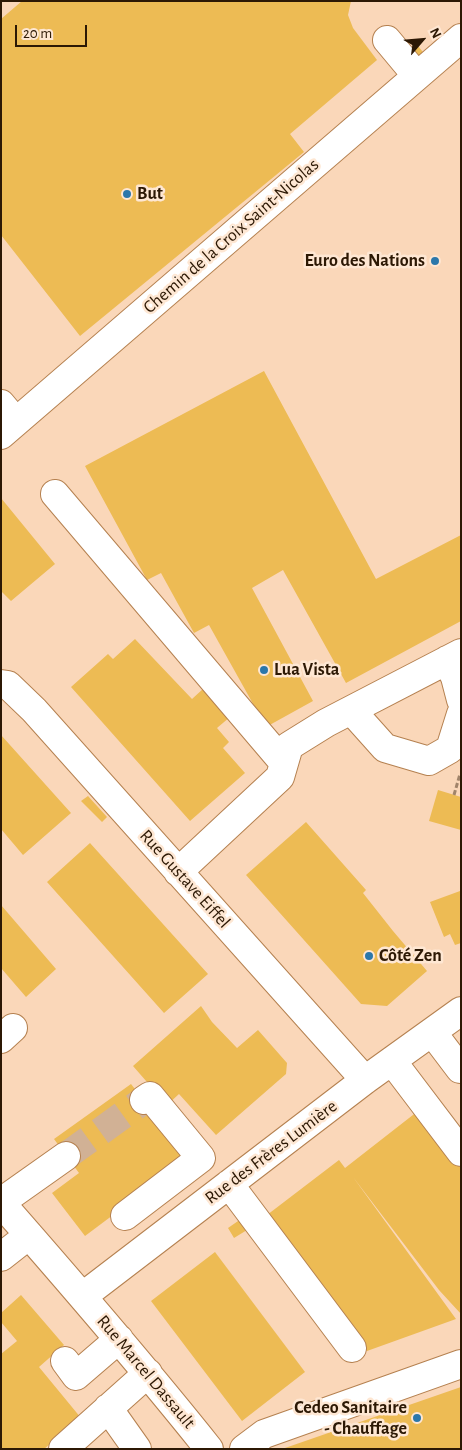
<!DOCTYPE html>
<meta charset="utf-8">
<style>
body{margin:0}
#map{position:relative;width:462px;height:1450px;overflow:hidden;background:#fad7b9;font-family:"Alegreya Sans",sans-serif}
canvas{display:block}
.frame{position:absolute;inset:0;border:2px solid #2c1804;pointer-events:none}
.north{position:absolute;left:397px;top:15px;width:50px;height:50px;-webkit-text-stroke:4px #fee7d3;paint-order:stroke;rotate:63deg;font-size:14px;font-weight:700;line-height:20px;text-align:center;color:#2c1804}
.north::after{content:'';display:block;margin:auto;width:18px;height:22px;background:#2c1804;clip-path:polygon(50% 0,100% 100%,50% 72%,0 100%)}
.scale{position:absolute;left:15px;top:25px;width:72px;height:22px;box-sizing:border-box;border:2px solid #2c1804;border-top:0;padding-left:6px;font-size:15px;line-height:18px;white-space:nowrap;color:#2c1804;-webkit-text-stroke:4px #fee7d3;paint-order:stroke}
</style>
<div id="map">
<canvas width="462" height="1450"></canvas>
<div class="frame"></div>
<div class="north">N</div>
<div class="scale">20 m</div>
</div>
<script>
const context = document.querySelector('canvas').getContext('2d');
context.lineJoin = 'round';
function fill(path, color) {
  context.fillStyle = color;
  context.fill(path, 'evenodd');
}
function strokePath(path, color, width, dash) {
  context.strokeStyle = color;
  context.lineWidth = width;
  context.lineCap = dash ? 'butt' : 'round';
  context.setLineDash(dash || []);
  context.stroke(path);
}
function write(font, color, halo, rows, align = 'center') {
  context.font = font + ' "Alegreya Sans",sans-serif';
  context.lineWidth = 5;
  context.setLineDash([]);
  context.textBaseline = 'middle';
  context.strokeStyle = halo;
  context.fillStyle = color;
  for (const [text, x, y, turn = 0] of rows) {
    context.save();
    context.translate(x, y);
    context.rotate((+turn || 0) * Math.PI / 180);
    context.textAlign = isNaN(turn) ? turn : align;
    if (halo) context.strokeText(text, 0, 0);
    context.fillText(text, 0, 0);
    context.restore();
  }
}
const building = new Path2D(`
 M22 1H351L348 15 353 28 377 60 290 134 304 152 80 336 1 235V19Z
 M418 46 427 57 420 63 411 52Z
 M264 371 376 579 461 535V621L346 683 283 570 252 588 313 701 266 727 209 625 194 633 161 573 147 580 85 466Z
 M1 498 55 564 11 601 1 591Z
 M135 639 192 699 204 688 230 717 217 728 229 742 223 748 245 773 190 821 71 687 108 654 113 659Z
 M1 735 71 813 23 855 1 829Z
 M438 790 461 797V830L429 821Z
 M88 796 107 817 102 822 81 801Z
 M306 822 366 890 363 893 393 931 427 971 387 1006 361 1004 246 875Z
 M90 843 208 974 164 1013 47 882Z
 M460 891 461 943 455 945 450 934 444 937 430 902Z
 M1 905 56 969 26 997 1 968Z
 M201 1006 212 1022 237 1048 258 1030 287 1063 286 1074 216 1135 179 1094 167 1105 133 1066Z
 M131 1084 156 1116 153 1118 185 1161 85 1236 52 1193 79 1173 54 1139Z
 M418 1111 461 1168V1314L439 1290 353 1177 456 1319 367 1351 267 1215 339 1160 345 1168Z
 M241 1219 247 1230 234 1238 228 1228Z
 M215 1252 305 1372 242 1421 151 1301Z
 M21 1295 64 1345 39 1367 81 1418 44 1449H1V1354L17 1341 1 1322V1313Z
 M461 1387V1449H285V1448Z`);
const minorTunnel = new Path2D(`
 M66 1156 144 1100`);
const path = new Path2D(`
 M454 795 460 774`);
const minor = new Path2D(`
 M387 40 417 76
 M1 404 16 422
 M1 435 461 38
 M55 494 284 763
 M447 660 455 677 461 700
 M1 684 8 685 34 710 365 1080
 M351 710 385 748 429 761 450 749 461 714
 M178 872 280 777 289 746 326 723 461 653
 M432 1032 460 1069
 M1 1039 13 1028
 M392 1061 461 1152
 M229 1184 352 1348
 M1 1202 66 1156
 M1 1203C72 1284 142 1365 209 1449
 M125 1216 201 1158 150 1096 144 1100
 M1 1257 29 1235
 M83 1296 365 1080 461 1011
 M65 1361 76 1376 119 1339
 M108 1408 137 1449
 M63 1449 148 1373
 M244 1449 264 1434 461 1364`);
const markers = [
 [127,194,5,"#2c77aa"],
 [435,261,5,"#2c77aa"],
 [264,670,5,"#2c77aa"],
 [369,956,5,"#2c77aa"],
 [417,1418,5,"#2c77aa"]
];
const poiNames = [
 ["But",137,194],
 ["Euro des Nations",425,261,"right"],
 ["Lua Vista",274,670],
 ["Côté Zen",379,956],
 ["Cedeo Sanitaire",407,1408,"right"],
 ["- Chauffage",407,1429,"right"]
];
const streetNames = [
 ["Chemin de la Croix Saint-Nicolas",231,236,-41],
 ["Rue Gustave Eiffel",185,879,48],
 ["Rue des Frères Lumière",271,1152,-37],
 ["Rue Marcel Dassault",146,1372,50]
];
fill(building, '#edbb54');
strokePath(minorTunnel, '#d1b195', 28, [28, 14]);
strokePath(minor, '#b58150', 30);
strokePath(path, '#a1846a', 3, [5, 2.5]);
strokePath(minor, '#fff', 28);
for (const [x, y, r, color] of markers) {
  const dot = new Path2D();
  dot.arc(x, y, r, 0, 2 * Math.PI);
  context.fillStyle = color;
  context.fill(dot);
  strokePath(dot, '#fee7d3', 2);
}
write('bold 18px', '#2c1804', '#fee7d3', poiNames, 'left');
write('18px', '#2c1804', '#fee7d3', streetNames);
</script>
